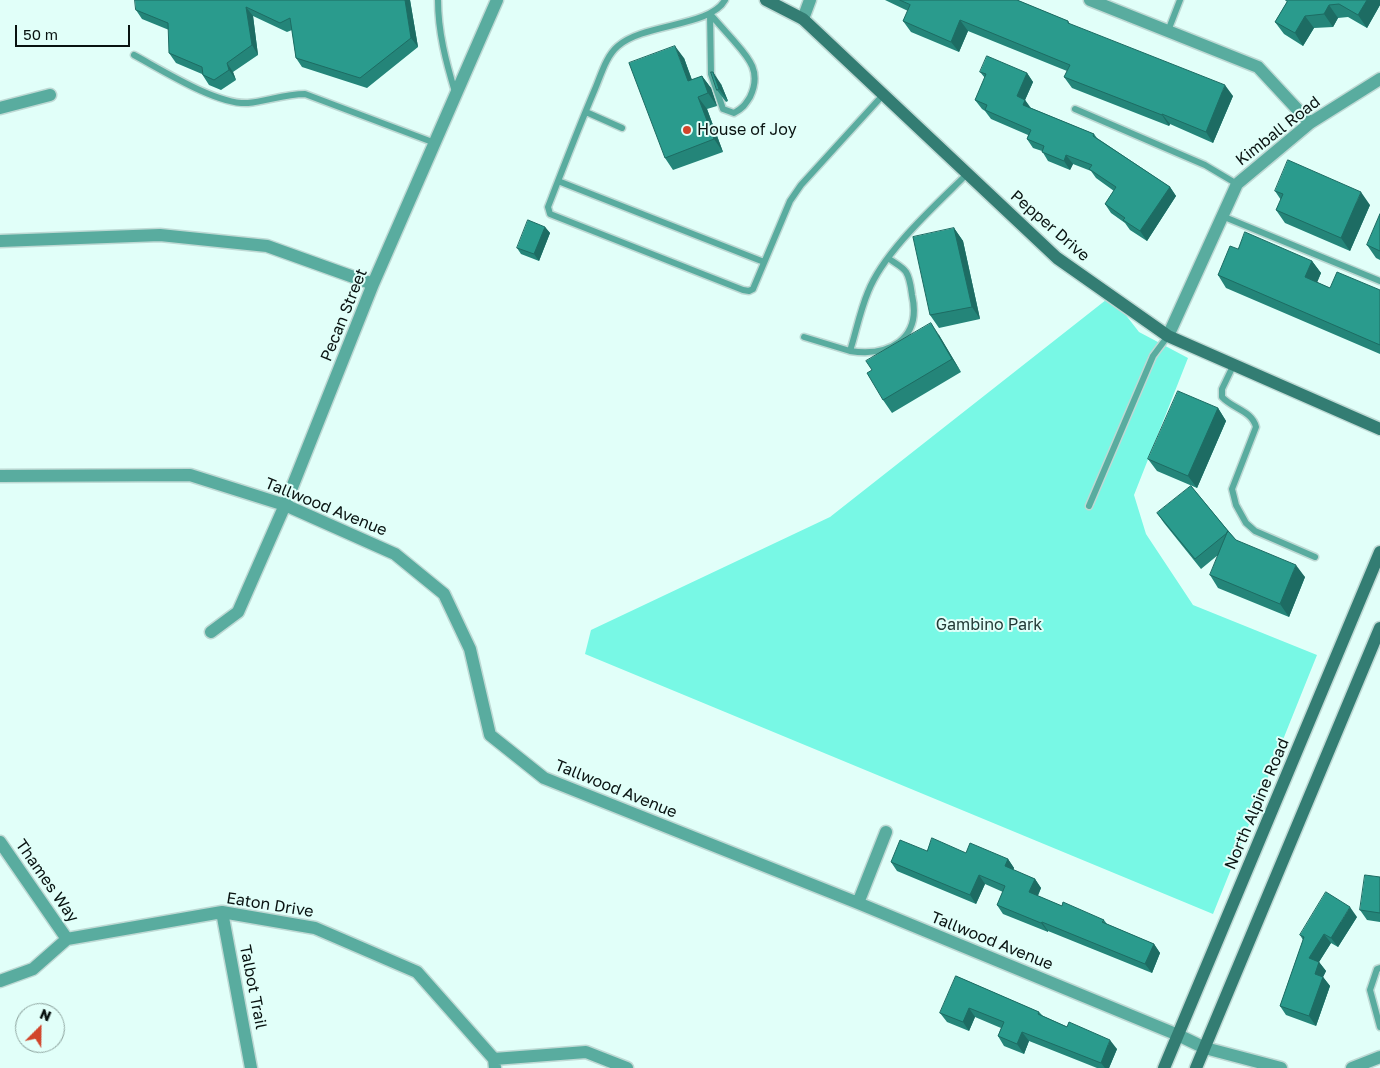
<!DOCTYPE html>
<style>
body{margin:0}
#map{position:relative;width:1380px;height:1068px;overflow:hidden;background:#e1fff9;font-family:"Golos Text",sans-serif}
canvas{display:block}
.north{position:absolute;left:15px;top:1003px;width:50px;height:50px;box-sizing:border-box;background:#e1fff9;border:1px solid #8ba19c;border-radius:50%;rotate:23deg;font-size:14px;font-weight:700;line-height:20px;text-align:center;color:#091311}
.north::after{content:'';display:block;margin:auto;width:18px;height:22px;background:#d1452b;clip-path:polygon(50% 0,100% 100%,50% 72%,0 100%)}
.scale{position:absolute;left:15px;top:25px;width:115px;height:22px;box-sizing:border-box;border:2px solid #091311;border-top:0;padding-left:6px;font-size:15px;line-height:18px;white-space:nowrap;color:#091311;-webkit-text-stroke:4px #e1fff9;paint-order:stroke}
</style>
<div id="map">
<canvas width="1380" height="1068"></canvas>
<div class="north">N</div>
<div class="scale">50 m</div>
</div>
<script>
const context = document.querySelector('canvas').getContext('2d');
context.lineJoin = 'round';
function fill(path, color) {
  context.fillStyle = color;
  context.fill(path, 'evenodd');
}
function strokePath(path, color, width, dash) {
  context.strokeStyle = color;
  context.lineWidth = width;
  context.lineCap = dash ? 'butt' : 'round';
  context.setLineDash(dash || []);
  context.stroke(path);
}
function write(font, color, halo, rows, align = 'center') {
  context.font = font + ' "Golos Text",sans-serif';
  context.lineWidth = 4;
  context.setLineDash([]);
  context.textBaseline = 'middle';
  context.strokeStyle = halo;
  context.fillStyle = color;
  for (const [text, x, y, turn = 0] of rows) {
    context.save();
    context.translate(x, y);
    context.rotate((+turn || 0) * Math.PI / 180);
    context.textAlign = isNaN(turn) ? turn : align;
    if (halo) context.strokeText(text, 0, 0);
    context.fillText(text, 0, 0);
    context.restore();
  }
}
const green = new Path2D(`
 M1111 296 1139 332 1188 358 1134 495 1146 534 1193 605 1317 655 1213 914 585 654 591 630 830 517Z`);
const lane = new Path2D(`
 M438 0C438 32 446 62 455 92
 M725 0C710 27 644 23 618 46 606 56 601 75 595 89 578 129 563 168 548 207L550 214 743 290 749 291 753 289 790 201 801 185 883 95
 M710 14C718 23 726 32 734 41 749 58 762 72 750 97 745 105 743 108 734 113L723 109 711 74Z
 M1168 31 1180 0
 M134 55C162 70 217 105 248 103 267 101 285 94 305 94L435 143
 M1075 109 1205 165 1237 184
 M586 112 622 128
 M558 181 764 262
 M1222 216 1380 281
 M888 258C893 262 903 267 906 272 910 278 911 288 912 295 922 339 889 357 850 351 856 332 860 311 868 292 884 251 936 205 967 174
 M804 337 850 351
 M1234 364 1222 389V397C1233 409 1252 411 1256 427L1232 489 1236 505 1246 523 1255 531 1315 557
 M1089 506 1153 356 1168 336
 M1380 968 1377 969 1370 990 1380 1027`);
const street = new Path2D(`
 M1090 0 1258 67 1310 123
 M803 19 810 0
 M0 108 50 95
 M0 241 160 235 267 246 373 284
 M1168 336 1237 184 1310 123 1380 79
 M0 476 190 475 285 505 395 554 444 594 470 649 490 735 544 778 858 903 1178 1035 1205 1048 1281 1068
 M211 632 238 612 285 505 373 284 497 0
 M0 842 67 939
 M858 903 886 832
 M222 912 251 1068
 M0 981 33 969 67 939 222 912 315 928 417 972 494 1059 495 1068
 M494 1059 586 1052 627 1068
 M1352 1068 1380 1057`);
const secondary = new Path2D(`
 M766 0 803 19 1057 258 1168 336 1380 429
 M1164 1068 1380 552
 M1196 1068 1380 628`);
const wall = new Path2D(`
 M410 0 418 47 367 88 302 67 296 58 292 30 287 32 253 16 258 55 233 72 236 80 221 90 209 85 202 74 176 63 169 53V30L142 19 136 10Z
 M885 0H1017L1068 21 1070 24 1233 96 1213 143 1170 124 1169 126 1072 88 1064 77 1067 71 968 31 959 52 911 32 903 21 908 11Z
 M1380 0V5L1367 28 1348 17 1338 18 1333 27 1314 28 1303 46 1284 34 1275 22 1287 2Z
 M684 58 692 80 702 76 711 88 717 106 707 109 723 152 673 170 665 158Z
 M980 72 1027 73 1033 82 1025 100 1031 108 1094 134 1097 138 1170 187 1176 196 1147 241 1130 230 1125 223 1111 213 1105 204 1114 191 1096 178 1091 171 1073 164 1070 170 1048 161 1042 151 1033 148 1027 139 1028 135 991 119 985 111 982 109 975 100 985 78Z
 M721 84 728 101 726 102 717 90Z
 M1275 191 1370 205 1350 251 1285 223 1276 210 1281 200Z
 M1380 214V260L1376 258 1367 245Z
 M545 227 550 233 539 261 521 254 517 248Z
 M954 228 963 241 980 319 939 328 930 315Z
 M1238 249 1312 261 1321 273 1317 282 1330 288 1380 290V354L1226 288 1218 275Z
 M939 335 961 372 892 413 883 400 872 370Z
 M1218 408 1226 421 1197 488 1157 471 1148 459Z
 M1191 486 1236 540 1305 577 1289 617 1218 588 1210 575 1218 555 1201 569 1164 523 1157 513Z
 M927 851 966 853 1008 859 1014 868 1013 870 1035 879 1041 888 1038 896 1062 906 1104 920 1107 924 1154 944 1160 953 1152 973 1048 931V932L1003 914 997 905 1003 892 985 884 976 904 897 871 891 862Z
 M1380 877V922L1367 920 1360 910Z
 M1357 917 1338 947 1331 943 1319 962 1326 971 1323 977 1330 986 1316 1026 1286 1015 1280 1006 1303 940 1300 935Z
 M956 976 1039 1012 1043 1016 1117 1049 1109 1068H1097L1029 1041 1024 1054 1004 1046 998 1036 1001 1028 975 1017 969 1031 947 1022 940 1013Z`);
const shadedWall = new Path2D(`
 M405 0H410L418 47 411 38Z
 M1367 0H1380V5L1367 28 1358 15Z
 M1329 5 1338 18 1333 27 1324 14Z
 M246 7 253 16 258 55 252 45Z
 M1305 16 1314 28 1303 46 1295 33Z
 M960 20 968 31 959 52 951 42Z
 M675 46 684 58 697 94 688 81Z
 M227 63 233 72 236 80 229 70Z
 M713 72 721 84 728 101 719 89Z
 M1027 73 1033 82 1025 100 1031 109 1029 114 1017 96Z
 M702 76 711 88 717 106 708 93Z
 M1225 85 1233 96 1213 143 1206 132Z
 M698 97 707 109 723 152 714 139Z
 M1162 114 1170 124 1169 126 1162 115Z
 M1066 155 1073 164 1070 170 1064 161Z
 M1170 187 1176 196 1147 241 1140 231Z
 M1361 192 1370 205 1350 251 1341 238Z
 M545 227 550 233 539 261 534 254Z
 M954 228 963 241 980 319 972 307Z
 M1312 261 1321 273 1314 290 1305 277Z
 M931 323 939 335 961 372 952 359Z
 M1218 408 1226 421 1197 488 1188 476Z
 M1296 565 1305 577 1289 617 1280 604Z
 M1008 859 1014 868 1011 875 1005 866Z
 M979 875 985 884 976 904 970 895Z
 M1035 879 1041 888 1035 901 1029 892Z
 M1350 907 1357 917 1338 947 1331 938Z
 M1042 922 1048 931V932L1041 923Z
 M1324 934 1331 943 1319 962 1326 971 1323 977 1330 986 1316 1026 1309 1016 1315 974 1309 958Z
 M1154 944 1160 953 1152 973 1145 964Z
 M969 1008 975 1017 969 1031 963 1022Z
 M1022 1032 1029 1041 1024 1054 1017 1044Z
 M1110 1040 1117 1049 1109 1068H1105L1101 1063Z`);
const building = new Path2D(`
 M135 0H405L411 38 360 78 296 58 290 18 280 23 246 7 252 45 227 63 229 70 214 80 203 75 202 67 169 53 168 23 136 10Z
 M900 0H1017L1068 21V23L1225 85 1206 132 1162 114V115L1064 77 1070 65 960 20 951 42 903 21 910 5Z
 M1286 0H1367L1358 15 1339 4 1329 5 1324 14 1305 16 1295 33 1275 22 1287 2Z
 M675 46 688 81 702 76 708 93 698 97 714 139 665 158 629 63Z
 M987 56 1027 73 1017 96 1025 100 1023 105 1094 134 1093 136 1170 187 1140 231 1123 220 1125 218 1105 204 1116 187 1089 169 1092 165 1066 155 1064 161 1042 152 1044 146 1027 139 1031 130 985 110 987 105 975 100 986 74 980 72Z
 M711 72H713L719 89 717 90Z
 M1288 160 1361 192 1341 238 1276 210 1283 194 1275 191Z
 M1380 214V251L1367 245Z
 M528 220 545 227 534 254 517 248Z
 M954 228 972 307 930 315 913 237Z
 M1245 232 1312 261 1305 277 1330 288 1337 272 1380 290V345L1218 275 1230 246 1238 249Z
 M931 323 952 359 883 400 867 373 872 370 866 361Z
 M1178 391 1218 408 1188 476 1148 459Z
 M1191 486 1228 531 1227 533 1195 559 1157 513Z
 M1228 531 1236 540 1296 565 1280 604 1210 575Z
 M932 838 966 853 970 843 1008 859 1005 866 1035 879 1029 892 1062 906 1063 902 1104 920 1102 922 1154 944 1145 964 1042 922 1041 923 997 905 1005 886 979 875 970 895 891 862 900 840 927 851Z
 M1365 875 1380 877V913L1360 910Z
 M1326 892 1350 907 1331 938 1324 934 1309 958 1319 962 1315 974 1323 977 1309 1016 1280 1006 1304 937 1300 935Z
 M956 976 1039 1012 1038 1014 1067 1027 1069 1022 1110 1040 1101 1063 1022 1032 1017 1044 998 1036 1004 1022 969 1008 963 1022 940 1013Z`);
const markers = [
 [687,130,5,"#d1452b"]
];
const poiNames = [
 ["House of Joy",697,130]
];
const streetNames = [
 ["Kimball Road",1278,131,-38],
 ["Pepper Drive",1050,226,41],
 ["Pecan Street",344,315,-68],
 ["Tallwood Avenue",326,507,22],
 ["Tallwood Avenue",616,789,22],
 ["North Alpine Road",1257,804,-67],
 ["Thames Way",47,881,55],
 ["Eaton Drive",270,905,9],
 ["Tallwood Avenue",992,941,22],
 ["Talbot Trail",253,987,79]
];
const parkNames = [
 ["Gambino Park",989,625]
];
fill(green, '#78f8e5');
strokePath(lane, '#bed9d4', 9);
strokePath(street, '#bed9d4', 15);
strokePath(secondary, '#bed9d4', 15);
strokePath(lane, '#59ac9f', 6);
strokePath(street, '#59ac9f', 12);
strokePath(secondary, '#337d73', 12);
fill(wall, '#248579');
fill(shadedWall, '#1d6c63');
fill(building, '#2a9b8d');
strokePath(building, '#1d6c63', 1);
for (const [x, y, r, color] of markers) {
  const dot = new Path2D();
  dot.arc(x, y, r, 0, 2 * Math.PI);
  context.fillStyle = color;
  context.fill(dot);
  strokePath(dot, '#e1fff9', 2);
}
write('16px', '#091311', '#e1fff9', poiNames, 'left');
write('16px', '#091311', '#e1fff9', streetNames);
write('16px', '#223a36', '#e1fff9', parkNames);
</script>
